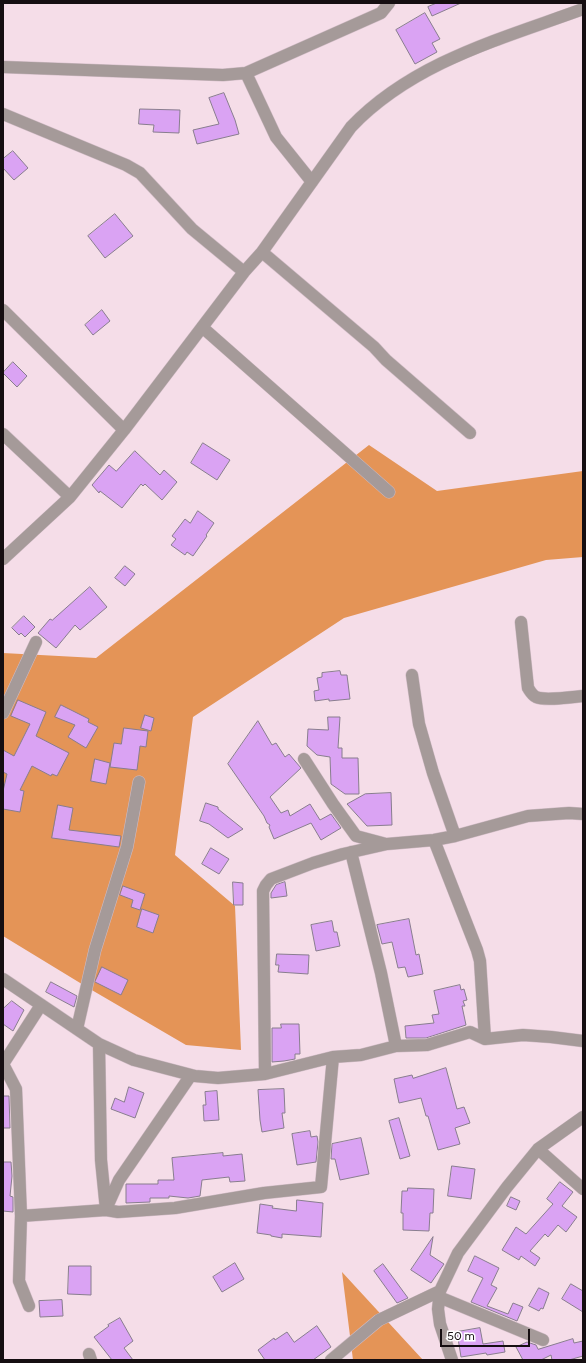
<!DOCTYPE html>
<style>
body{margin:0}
#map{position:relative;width:586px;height:1363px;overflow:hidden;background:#f5dde8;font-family:Figtree,sans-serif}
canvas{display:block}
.frame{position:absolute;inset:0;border:4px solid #150e11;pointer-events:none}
.scale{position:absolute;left:440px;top:1329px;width:90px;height:18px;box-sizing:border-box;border:2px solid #150e11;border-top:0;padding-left:5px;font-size:12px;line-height:14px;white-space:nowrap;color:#150e11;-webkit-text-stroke:3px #fff;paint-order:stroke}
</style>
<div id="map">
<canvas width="586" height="1363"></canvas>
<div class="frame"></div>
<div class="scale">50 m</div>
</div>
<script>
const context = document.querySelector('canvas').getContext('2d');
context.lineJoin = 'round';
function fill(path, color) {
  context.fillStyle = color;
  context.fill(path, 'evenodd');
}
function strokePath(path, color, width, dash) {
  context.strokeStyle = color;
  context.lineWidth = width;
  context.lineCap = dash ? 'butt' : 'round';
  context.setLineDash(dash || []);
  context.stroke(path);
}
const forest = new Path2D(`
 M369 445 437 491 583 471V557L546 560 344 618 193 717 175 855 235 906 241 1050 186 1045 90 989 3 936V653L96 658Z
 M342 1272 423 1360H353Z`);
const building = new Path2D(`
 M437 3H461L432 16 428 7Z
 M425 13 440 39 432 43 437 52 415 64 396 30Z
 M224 93 235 120 239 134 197 144 193 130 219 124 209 98Z
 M140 109 180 110 179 133 153 132 154 125 139 124Z
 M13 151 28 168 14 180 3 168V159Z
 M115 214 133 236 105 258 88 236Z
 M102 310 110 321 93 335 85 325Z
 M13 362 27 376 17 387 3 373Z
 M203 443 230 460 217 480 191 463Z
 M135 451 160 475 164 470 177 482 162 500 145 484 143 486 141 484 122 508 100 491 99 493 92 485 109 465 116 471Z
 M198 511 214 523 206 535 207 536 193 556 187 552 185 555 171 545 176 539 172 536 185 519 190 523Z
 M125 566 135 574 125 586 115 578Z
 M90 587 107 607 80 630 75 625 56 648 38 633 50 619 52 620Z
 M24 616 35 627 25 637 21 633 19 635 12 628Z
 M340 671 341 675H347L350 699 329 701V699L315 701 314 691 319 690 317 678 322 677V673Z
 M18 700 46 712 36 736 69 753 57 776 52 774 51 776 32 766 20 790 24 791 20 812 3 809V791L7 774 3 772V750L14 756 30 724 11 716Z
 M61 705 89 719 88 722 98 727 86 748 68 737 75 725 55 717Z
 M145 715 154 718 151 731 141 728Z
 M328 717H340L338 748H342V758H358L359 794H345L331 784 330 757 317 755 307 746 308 729 328 730Z
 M258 721 272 745 276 743 285 757 289 754 301 768 270 797 281 813 288 810 290 816 310 804 320 820 331 814 341 828 321 840 311 823 274 839 269 827 270 825 267 823 264 816 228 764Z
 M124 728 148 731 146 747 140 746 137 770 110 767 114 743 121 744Z
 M95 759 110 763 106 784 91 781Z
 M391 793 392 825 367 826 347 804 365 794Z
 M206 803 218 807V809L243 829 228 838 209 824 200 821Z
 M58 805 73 808 69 830 121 836 119 847 52 838Z
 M211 848 229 859 219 874 202 864Z
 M233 882 243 883V905H234Z
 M285 882 287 896 271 898V893L276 885Z
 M123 886 145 894 140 910 131 907 133 900 120 895Z
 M142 909 159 915 153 933 137 927Z
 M409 919 416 955 419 954 423 974 408 977 405 967 398 968 392 942 382 944 377 925Z
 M332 921 334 932H337L340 946 316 951 311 925Z
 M277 954 309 955 308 974 278 972 279 965H276Z
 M102 967 128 980 121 995 95 982Z
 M51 982 77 996 74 1007 46 992Z
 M460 985 461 990 464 989 467 1000 463 1001 465 1006H462L466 1025 426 1038H406L405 1026 434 1023 432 1015 439 1014 434 991Z
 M12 1001 24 1010 13 1031 3 1024V1009Z
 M281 1024H299L300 1054H295V1059L284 1061 272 1062V1028H281Z
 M446 1068 457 1109 464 1107 470 1123 455 1128 460 1144 438 1150 428 1116H426L421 1098 399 1103 394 1079 412 1075 413 1078Z
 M129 1087 144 1093 135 1118 111 1109 115 1098 124 1102Z
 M284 1089 285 1113H282L284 1128 262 1132 260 1120 258 1090Z
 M217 1091 219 1120 204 1121 203 1105H206L205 1092Z
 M3 1096H9L10 1128H3Z
 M399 1118 410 1156 400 1159 389 1121Z
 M310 1131 311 1137 317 1136 318 1142 316 1162 297 1165 292 1134Z
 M361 1138 369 1174 340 1180 335 1159H331L332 1144Z
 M223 1153V1156L242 1154 245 1181 230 1182 229 1177 202 1180 200 1196 188 1198 169 1196V1198H150V1202L126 1203V1184H158V1180H174L172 1158Z
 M3 1162H11L12 1176 10 1196 13 1197V1212L3 1211Z
 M452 1166 475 1169 471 1199 448 1196Z
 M560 1182 573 1192 562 1206 577 1217 566 1232 558 1225 548 1237 545 1234 530 1251 540 1258 535 1266 521 1256 519 1260 502 1250 516 1227 526 1234 553 1204 547 1199Z
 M408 1188 434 1189 433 1213H430L429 1231 403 1230V1213H401L402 1191H407Z
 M511 1197 520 1201 516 1210 507 1206Z
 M297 1200 323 1203 321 1237 282 1234V1238L271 1236V1235L257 1233 260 1204 273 1206 272 1208 296 1211Z
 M433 1237 430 1255 444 1264 431 1283 411 1270Z
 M475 1256 499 1268 491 1285 497 1288 487 1306 508 1314 513 1303 523 1307 517 1321 471 1302 483 1278 468 1271Z
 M235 1263 244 1279 222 1292 213 1277Z
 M383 1264 408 1298 397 1303 374 1271Z
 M69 1266H91V1295L68 1294Z
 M571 1284 583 1291V1312L562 1299Z
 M539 1288 549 1293 543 1309 541 1308 539 1311 529 1306Z
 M62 1300 63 1316 40 1317 39 1301Z
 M120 1318 133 1341 124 1348 133 1360H112L94 1337 109 1326 108 1325Z
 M317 1326 331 1347 313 1360H265L258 1350 274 1338 275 1340 287 1332 294 1342Z
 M480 1328 483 1344 503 1341 505 1352 487 1355 486 1353 461 1357 457 1332Z
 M573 1339 574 1343 583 1341V1356L569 1360H552L551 1355 541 1360H523L516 1347 527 1342 536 1345 538 1349Z`);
const minor = new Path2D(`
 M3 67 223 75 246 73 381 13 389 3
 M246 73 276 137 312 182
 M3 114 126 165 140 173 192 229 244 272
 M262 252 374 347 386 360 470 433
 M3 310 124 430
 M202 327 389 492
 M3 434 70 497
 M3 559 70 497 124 430 244 272 262 252 351 127C413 62 501 39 583 9
 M521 622 528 688C530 691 532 695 536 697 545 701 572 697 583 696
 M412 675 419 724 433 773 455 836
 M3 713 36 642
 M304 759 333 804 356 836 386 844
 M434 840 477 950 480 961 485 1039
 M351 852 381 973 396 1046
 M3 979 99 1044 134 1060 195 1076 218 1078 265 1074 333 1057 361 1055 396 1046 427 1045 470 1032 485 1039 523 1035 551 1037 583 1041
 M77 1029 95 950 127 847 139 782
 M99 1044 101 1160 106 1210
 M3 1064 16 1089 21 1216 19 1281 29 1306
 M3 1064 41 1005
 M265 1074 263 891 266 885 271 879 313 863 343 854 387 844 434 840 455 836 528 816 569 813 583 814
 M538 1149 583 1189
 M106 1209 119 1180 191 1075
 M21 1216 106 1210 118 1212 175 1208 264 1193 321 1187 333 1057
 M439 1297 543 1340
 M89 1354 91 1360
 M331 1360 379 1320 440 1291
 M452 1360 440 1324 438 1309 440 1291 458 1253 507 1187 538 1149 583 1117`);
fill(forest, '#e49457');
fill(building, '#daa3f3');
strokePath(building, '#887d8e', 1);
strokePath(minor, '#d1bcc6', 13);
strokePath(minor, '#a59a99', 12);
</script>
